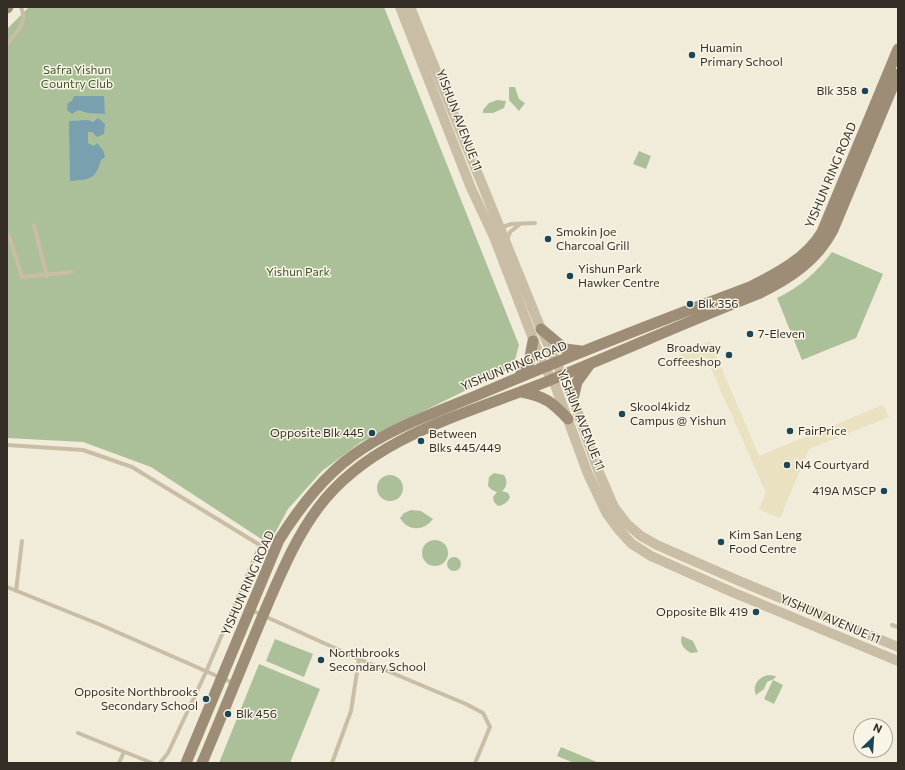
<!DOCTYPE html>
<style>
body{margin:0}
#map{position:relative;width:905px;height:770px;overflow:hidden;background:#f1ebd9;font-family:Commissioner,sans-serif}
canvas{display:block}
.frame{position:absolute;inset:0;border:8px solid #352e27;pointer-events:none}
.north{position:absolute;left:853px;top:718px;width:40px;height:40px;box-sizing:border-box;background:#f9f5e6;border:1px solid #aba59a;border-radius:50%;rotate:25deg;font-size:11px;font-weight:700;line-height:16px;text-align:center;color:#352e27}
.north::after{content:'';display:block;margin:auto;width:14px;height:18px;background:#1c4657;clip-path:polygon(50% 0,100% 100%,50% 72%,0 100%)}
</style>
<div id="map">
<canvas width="905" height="770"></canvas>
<div class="frame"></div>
<div class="north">N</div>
</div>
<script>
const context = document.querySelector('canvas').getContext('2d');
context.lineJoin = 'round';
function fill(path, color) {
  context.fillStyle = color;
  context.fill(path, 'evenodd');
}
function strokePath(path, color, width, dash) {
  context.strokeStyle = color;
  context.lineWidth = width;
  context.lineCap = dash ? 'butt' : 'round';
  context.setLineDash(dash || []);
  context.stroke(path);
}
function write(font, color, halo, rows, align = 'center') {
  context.font = font + ' Commissioner,sans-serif';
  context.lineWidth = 3;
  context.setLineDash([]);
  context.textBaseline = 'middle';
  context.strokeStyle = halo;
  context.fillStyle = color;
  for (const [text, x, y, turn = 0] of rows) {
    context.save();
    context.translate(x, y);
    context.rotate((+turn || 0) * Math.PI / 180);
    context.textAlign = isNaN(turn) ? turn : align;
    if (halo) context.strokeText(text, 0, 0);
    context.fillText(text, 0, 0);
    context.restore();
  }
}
const green = new Path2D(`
 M29 7H384L519 345 513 367 361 442 322 471 288 509 269 544 151 467 83 442 7 438V29Z
 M509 87H515L519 99 525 103 519 111 509 100Z
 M497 100 506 101 504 108 493 113H483V110L489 103Z
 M639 151 651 156 646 169 633 164Z
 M832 252 883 274 856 338 802 360 777 298C800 287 817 272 832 252Z
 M494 473 504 475C508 481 507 487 502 491L508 493 510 497C508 502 504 505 498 506L494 502 493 497 497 492 492 490 488 486 489 477Z
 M377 488a13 13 0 1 1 26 0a13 13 0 1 1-26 0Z
 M411 510 421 511 433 519C424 531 408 532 400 518L404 513Z
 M422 553a13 13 0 1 1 26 0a13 13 0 1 1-26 0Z
 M447 564a7 7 0 1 1 14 0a7 7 0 1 1-14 0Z
 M682 636 693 641 698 652 691 653C684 649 679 644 682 636Z
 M275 639 313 654 304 677 266 661Z
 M259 664 320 689 290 763H219Z
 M768 675 776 676 774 679 767 682 764 689 756 695C752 685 759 677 768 675Z
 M773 680 783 685 774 704 764 699Z
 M561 747 599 763H574L557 756Z`);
const plaza = new Path2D(`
 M710 341 759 456 883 405 889 417 809 449 780 518 767 513 759 509 766 493 706 357 686 365 680 352Z`);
const water = new Path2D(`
 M74 96H104L105 114 88 113 78 110 72 114 67 110 68 103 72 101Z
 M98 118 105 124 104 134 97 137 92 132H88V143L94 146 97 143 103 150 105 157 101 160C95 180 91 179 70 181L69 121 88 120 93 122Z`);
const service = new Path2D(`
 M7 44C17 31 28 24 21 7
 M34 225 47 276
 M500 228 511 224 535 223
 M7 235 9 236 22 277 71 272
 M507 240 510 232 519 225
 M7 445 83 450 132 467 273 553
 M7 587 101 625 233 683
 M16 591 22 541
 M251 610 359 659 466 704 483 713 490 727 475 763
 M892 625 898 627
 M78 733 152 763
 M119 763 124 752
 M160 763 168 753 206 672 260 545
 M332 763 351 711 359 659`);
const tertiary = new Path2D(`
 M400 7 471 188 494 237 542 362 555 385 588 474 607 514 619 530 632 544 651 556 732 592 898 661
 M410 7 541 329 573 399 598 470 614 507 627 524 641 536 657 545 737 580 898 647`);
const secondary = new Path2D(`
 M7 8 8 7
 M541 329 565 349 581 351
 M519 377 529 362 533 341
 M522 392C546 397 552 402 568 419
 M573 399 577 382 590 364
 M186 763 279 540C299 508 322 478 352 456 390 428 437 412 480 394 569 356 659 321 750 287 776 274 807 258 822 232L898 49
 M202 763C225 709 246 655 269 601 283 569 297 536 318 508 373 434 472 413 553 379 622 351 689 321 758 294 789 279 817 261 833 230L898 74`);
const markers = [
 [692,55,4,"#1c4657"],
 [865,91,4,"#1c4657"],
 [548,239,4,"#1c4657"],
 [570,276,4,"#1c4657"],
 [690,304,4,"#1c4657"],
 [750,334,4,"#1c4657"],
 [729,355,4,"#1c4657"],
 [622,414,4,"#1c4657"],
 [790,431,4,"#1c4657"],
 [372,433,4,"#1c4657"],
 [421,441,4,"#1c4657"],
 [787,465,4,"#1c4657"],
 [884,491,4,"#1c4657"],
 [721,542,4,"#1c4657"],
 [756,612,4,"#1c4657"],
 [321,660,4,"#1c4657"],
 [206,699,4,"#1c4657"],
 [228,714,4,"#1c4657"]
];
const poiNames = [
 ["Huamin",700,48],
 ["Primary School",700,62],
 ["Blk 358",857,91,"right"],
 ["Smokin Joe",556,232],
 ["Charcoal Grill",556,246],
 ["Yishun Park",578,269],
 ["Hawker Centre",578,283],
 ["Blk 356",698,304],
 ["7-Eleven",758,334],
 ["Broadway",721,348,"right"],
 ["Coffeeshop",721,362,"right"],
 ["Skool4kidz",630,407],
 ["Campus @ Yishun",630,421],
 ["FairPrice",798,431],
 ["Opposite Blk 445",364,433,"right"],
 ["Between",429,434],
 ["Blks 445/449",429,448],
 ["N4 Courtyard",795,465],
 ["419A MSCP",876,491,"right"],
 ["Kim San Leng",729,535],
 ["Food Centre",729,549],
 ["Opposite Blk 419",748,612,"right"],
 ["Northbrooks",329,653],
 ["Secondary School",329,667],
 ["Opposite Northbrooks",198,692,"right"],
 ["Secondary School",198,706,"right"],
 ["Blk 456",236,714]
];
const parkNames = [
 ["Safra Yishun",77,70],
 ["Country Club",77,84],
 ["Yishun Park",298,272]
];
const streetNames = [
 ["YISHUN AVENUE 11",459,120,69],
 ["YISHUN RING ROAD",831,175,-67],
 ["YISHUN RING ROAD",514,366,-22],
 ["YISHUN AVENUE 11",581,420,68],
 ["YISHUN RING ROAD",248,583,-66],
 ["YISHUN AVENUE 11",830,619,23]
];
fill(green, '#abc099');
fill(plaza, '#eae1c0');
fill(water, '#78a0af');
strokePath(service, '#c9bea5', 4);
strokePath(tertiary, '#c9bea5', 10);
strokePath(secondary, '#9d8d77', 11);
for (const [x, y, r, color] of markers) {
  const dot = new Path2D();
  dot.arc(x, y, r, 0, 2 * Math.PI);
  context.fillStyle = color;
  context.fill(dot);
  strokePath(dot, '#f9f5e6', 1.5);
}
write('12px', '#352e27', '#f9f5e6', poiNames, 'left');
write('12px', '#3b542a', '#f9f5e6', parkNames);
write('12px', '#352e27', '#f9f5e6', streetNames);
</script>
